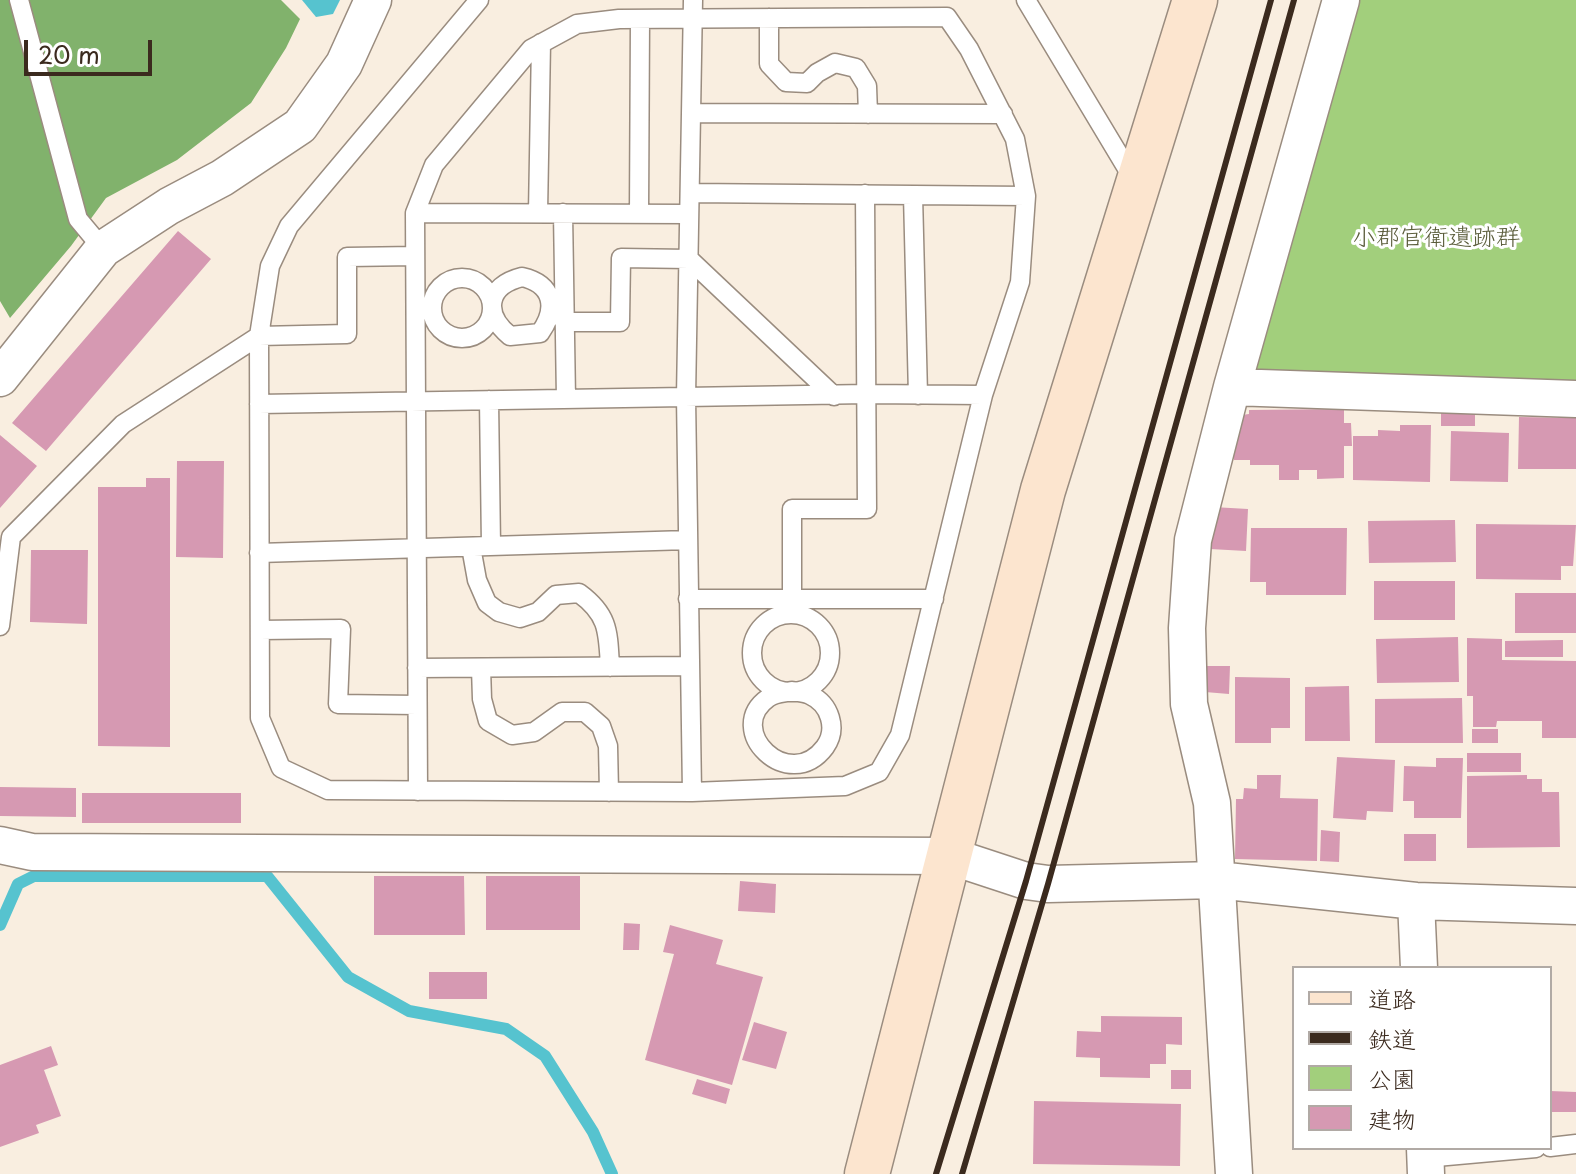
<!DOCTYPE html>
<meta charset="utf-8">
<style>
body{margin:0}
#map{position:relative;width:1576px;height:1174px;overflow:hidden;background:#f9eee0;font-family:"Playpen Sans","Klee One",sans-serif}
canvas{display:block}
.legend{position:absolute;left:1292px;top:966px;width:260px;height:184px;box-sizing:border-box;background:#fff;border:2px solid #b1aaa5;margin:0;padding:10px 14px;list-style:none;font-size:24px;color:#3b2a1e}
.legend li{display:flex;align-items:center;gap:16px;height:40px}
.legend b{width:40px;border:2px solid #b1aaa5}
.scale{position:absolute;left:24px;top:40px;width:128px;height:36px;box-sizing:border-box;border:4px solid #3b2a1e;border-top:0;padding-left:10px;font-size:24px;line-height:28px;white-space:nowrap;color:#3b2a1e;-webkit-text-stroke:6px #fff;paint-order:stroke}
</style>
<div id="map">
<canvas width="1576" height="1174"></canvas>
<ul class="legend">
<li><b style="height:10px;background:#fce5cf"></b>道路</li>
<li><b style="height:10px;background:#3b2a1e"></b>鉄道</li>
<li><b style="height:22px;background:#a2cf7c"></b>公園</li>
<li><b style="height:22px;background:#d699b2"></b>建物</li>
</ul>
<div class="scale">20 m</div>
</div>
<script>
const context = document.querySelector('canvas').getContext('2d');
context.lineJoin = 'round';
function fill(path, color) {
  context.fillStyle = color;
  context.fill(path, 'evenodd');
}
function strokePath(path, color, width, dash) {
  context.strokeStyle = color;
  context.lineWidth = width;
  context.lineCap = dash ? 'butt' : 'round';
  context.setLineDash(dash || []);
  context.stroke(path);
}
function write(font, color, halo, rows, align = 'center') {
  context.font = font + ' "Playpen Sans","Klee One",sans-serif';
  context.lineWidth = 6;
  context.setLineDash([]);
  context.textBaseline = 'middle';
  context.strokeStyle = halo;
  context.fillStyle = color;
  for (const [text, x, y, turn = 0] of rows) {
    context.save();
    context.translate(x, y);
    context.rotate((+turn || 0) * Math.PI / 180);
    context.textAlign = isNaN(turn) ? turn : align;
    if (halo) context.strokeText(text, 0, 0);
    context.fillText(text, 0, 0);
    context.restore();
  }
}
const green = new Path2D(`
 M1359 0H1576V383L1251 373Z`);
const forest = new Path2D(`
 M0 0H281L300 19 286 48 251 103 177 160 106 198 71 246 10 318 0 301Z`);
const water = new Path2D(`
 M302 0H340L333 14 316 17Z`);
const stream = new Path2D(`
 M0 925 18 884 34 876H267L348 977 409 1011 506 1029 545 1056 593 1132 612 1174`);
const building = new Path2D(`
 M178 231 211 259 46 451 12 423Z
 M1344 409V423H1351L1352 446H1344V478L1317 479V470H1299V480H1279V465H1250V460H1234V443L1242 415 1249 414V410Z
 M1441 409H1475V426H1441Z
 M1519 417 1576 418V469H1518Z
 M1400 425H1431L1430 482 1353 480V436H1378V430L1400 431Z
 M1451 431 1509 433 1508 482 1450 481Z
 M0 435 37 466 0 508Z
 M177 461H224L223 558 176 557Z
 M146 478H170V747L98 746V487H146Z
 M1213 507 1248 509 1246 551 1210 549Z
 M1455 520 1456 562 1369 563 1368 521Z
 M1476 524 1576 525 1573 566H1561V580L1476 579Z
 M1251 528H1347L1346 595H1266V582H1250Z
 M31 550H88L87 624 30 622Z
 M1374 581H1455V620H1374Z
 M1515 593H1576V633H1515Z
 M1458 637 1459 682 1377 683 1376 639Z
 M1467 638 1502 639V660L1576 661V738H1542V721H1497L1496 727H1473V696H1467Z
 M1563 640V657H1505V641Z
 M1206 666H1230L1229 694 1205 692Z
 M1235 677 1290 678V728H1271V743H1235Z
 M1349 686 1350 741H1305V687Z
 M1462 698 1463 743H1375V699Z
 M1472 729H1498V743H1472Z
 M1467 753H1521V772H1467Z
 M1337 757 1395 760 1393 812 1367 811 1366 820 1333 818Z
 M1436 758H1463L1461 818H1414V801H1403L1404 766 1436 767Z
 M1257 775H1281L1280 798 1318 799 1317 861 1235 859 1236 799H1243L1244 788 1257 789Z
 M1527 775V779H1542V792H1559L1560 847 1467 848V776Z
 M0 787 76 788V817L0 816Z
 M82 793H241V823H82Z
 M1321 830 1340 832 1339 862 1320 861Z
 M1404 834H1436V861H1404Z
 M374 876H464L465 935H374Z
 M486 876H580V930H486Z
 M740 881 776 884 775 913 738 911Z
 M624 923 640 924 639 950H623Z
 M670 925 723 940 716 964 763 977 732 1085 645 1060 674 954 663 952Z
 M429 972H487V999H429Z
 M1101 1016 1182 1017V1045L1166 1044V1064H1150V1078L1100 1077V1058L1076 1057 1077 1031 1101 1032Z
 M754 1022 787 1032 776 1069 742 1060Z
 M51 1046 58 1065 44 1070 61 1116 36 1125 39 1133 0 1147V1065Z
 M1171 1070H1191V1089H1171Z
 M697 1079 730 1089 726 1104 692 1094Z
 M1550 1091 1576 1092V1112H1550Z
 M1034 1101 1181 1104 1180 1166 1033 1164Z`);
const lane = new Path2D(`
 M19 0 78 219 103 249
 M1026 0 1134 180
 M769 18V64L786 82 807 83 817 73 835 63 856 68 867 86 868 114
 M691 113 1003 114
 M690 193 1026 196
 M913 195 918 395
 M415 213 689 214
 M538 213 541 43
 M563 213 566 399
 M639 214 640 19
 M522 277C553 284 558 308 540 333L510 336C483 314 486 286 522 277Z
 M432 308a30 30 0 1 1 60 0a30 30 0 1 1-60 0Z
 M564 322H620L621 258 689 259 834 396
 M489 400 491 546
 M259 404 867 394 983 395
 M471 547 477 580 487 603 499 612 520 618 538 612 556 595 579 593C609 615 608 632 610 667
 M259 553 688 540
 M688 599H934
 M792 612V509H867L865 194
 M752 653a39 39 0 1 1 78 0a39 39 0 1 1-78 0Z
 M0 626 11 537 123 424 259 336 347 334V257L415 256
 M260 630 341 629 338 704 417 705
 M417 668 690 666
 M481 668 482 699 488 721 512 735 534 732 562 712H585L601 726 608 746 609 792
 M792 691C797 692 805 692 810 695 830 704 838 729 825 747 789 795 723 730 768 698 774 693 784 693 792 691Z
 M418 791 415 213 434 165 531 49 577 24 619 19 947 17 969 49 1015 139 1026 196 1020 282 983 395 900 735 879 772 845 786 692 792 328 790 281 768 260 718 259 336 270 266 289 226 479 0
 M692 792 686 397 693 0
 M1550 1147 1576 1144
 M1425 1158 1536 1148`);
const street = new Path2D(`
 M0 378 103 249 169 206 222 178 300 126 344 64 373 0
 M1232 387 1576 399
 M0 845 32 852 950 856 1026 881 1048 884 1217 880 1416 901 1576 906
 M1416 901 1419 968
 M1425 1148 1426 1174
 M1234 1174 1212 803 1189 704 1187 628 1193 540 1232 387 1341 0`);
const secondary = new Path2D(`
 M867 1174 1043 490 1195 0`);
const rail = new Path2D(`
 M936 1174 1026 881 1271 0
 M962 1174 1048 884 1294 0`);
const parkNames = [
 ["小郡官衛遺跡群",1436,238]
];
fill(green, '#a2cf7c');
fill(forest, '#81b26c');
fill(water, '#56c3cf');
strokePath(stream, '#56c3cf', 12);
fill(building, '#d699b2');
strokePath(lane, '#9a8c7f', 21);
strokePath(street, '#9a8c7f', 39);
strokePath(secondary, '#9a8c7f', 47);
strokePath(lane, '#fff', 18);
strokePath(street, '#fff', 36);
strokePath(secondary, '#fce5cf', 44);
strokePath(rail, '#3b2a1e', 6);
write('24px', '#5a5c3a', '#fff', parkNames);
</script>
